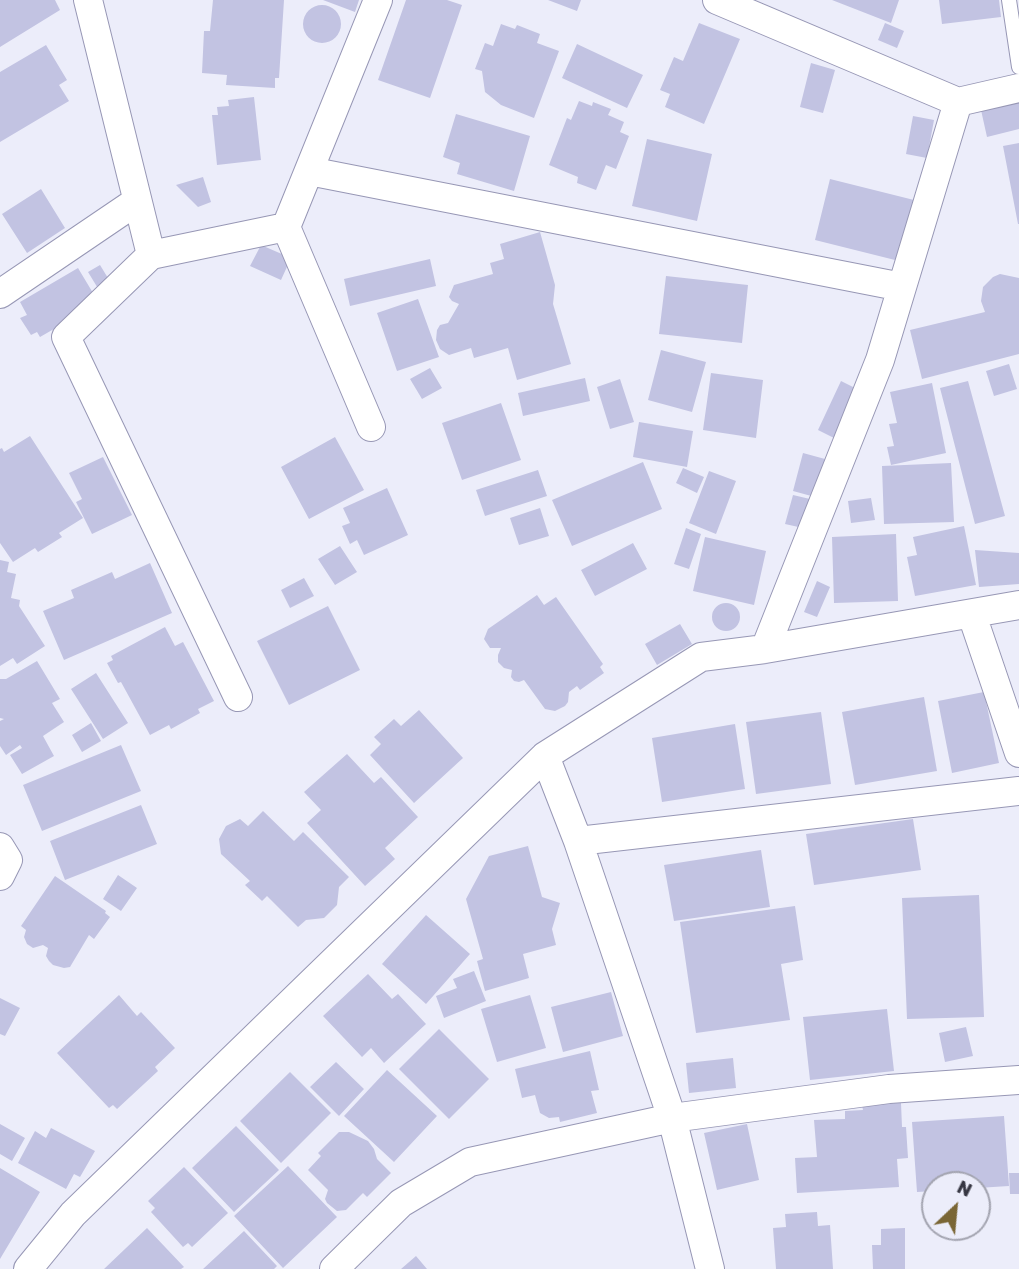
<!DOCTYPE html>
<style>
body{margin:0}
#map{position:relative;width:1019px;height:1269px;overflow:hidden;background:#ecedfa;font-family:Rubik,sans-serif}
canvas{display:block}
.north{position:absolute;left:921px;top:1171px;width:70px;height:70px;box-sizing:border-box;background:#ecedfa;border:2px solid #a3a4b0;border-radius:50%;rotate:26deg;font-size:19px;font-weight:700;line-height:28px;text-align:center;color:#363642}
.north::after{content:'';display:block;margin:auto;width:24px;height:32px;background:#7a6635;clip-path:polygon(50% 0,100% 100%,50% 72%,0 100%)}
</style>
<div id="map">
<canvas width="1019" height="1269"></canvas>
<div class="north">N</div>
</div>
<script>
const context = document.querySelector('canvas').getContext('2d');
context.lineJoin = 'round';
function fill(path, color) {
  context.fillStyle = color;
  context.fill(path, 'evenodd');
}
function strokePath(path, color, width, dash) {
  context.strokeStyle = color;
  context.lineWidth = width;
  context.lineCap = dash ? 'butt' : 'round';
  context.setLineDash(dash || []);
  context.stroke(path);
}
const building = new Path2D(`
 M0 0H55L60 10 0 47Z
 M213 0H284L279 78H275V88L226 85 227 75 202 73 204 31H210Z
 M323 0H359L355 12Z
 M406 0H447L462 5 430 98 378 80Z
 M548 0H581L577 11Z
 M832 0H899L891 23Z
 M939 0H999L1001 17 942 24Z
 M303 24a19 19 0 1 1 38 0a19 19 0 1 1-38 0Z
 M699 23 740 39 704 124 665 107 670 94 660 90 674 57 683 61Z
 M885 23 904 31 897 48 878 40Z
 M501 24 515 29 517 25 540 34 537 43 559 51 534 118 501 105 485 92 482 71 475 69 485 43 493 46Z
 M577 44 643 75 627 108 562 78Z
 M46 45 67 80 59 85 69 101 0 142V72Z
 M811 63 835 70 823 113 800 107Z
 M254 97 261 160 217 165 212 115H218L217 107 229 106 228 100Z
 M579 101 592 106 593 102 611 109 608 115 624 122 620 132 629 136 616 169 606 165 596 190 577 183 578 177 549 165 567 118 571 120Z
 M1019 101V129L987 137 981 110Z
 M456 114 530 136 514 191 457 174 460 163 443 157Z
 M913 116 934 120 927 158 906 154Z
 M647 139 712 154 697 221 632 206Z
 M1019 143V224H1018L1003 146Z
 M203 177 211 202 198 207 176 185Z
 M830 179 914 200 899 261 815 240Z
 M41 189 65 228 27 253 2 214Z
 M540 232 555 285 553 304 571 364 517 380 508 348 474 358 471 348 449 355 440 349 436 340 437 330 440 325 448 323 459 304 452 301 449 297 454 285 493 274 490 263 504 259 500 244Z
 M261 245 291 258 281 280 250 266Z
 M430 259 436 286 350 306 344 279Z
 M100 265 111 283 99 290 88 272Z
 M78 268 99 303 40 337 37 332 31 335 20 318 27 315 20 302Z
 M1000 274 1019 278V354L922 379 910 330 985 312 981 301 983 287 993 277Z
 M666 276 748 285 742 343 659 334Z
 M418 299 439 357 397 371 377 313Z
 M661 350 706 362 692 412 648 400Z
 M1009 364 1017 389 994 396 986 371Z
 M430 368 442 388 422 399 410 379Z
 M711 373 763 380 756 438 703 430Z
 M585 378 590 401 523 416 518 393Z
 M620 379 634 422 610 429 597 387Z
 M841 381 857 389 834 438 818 430Z
 M968 381 1005 516 975 524 940 388Z
 M932 383 946 453 891 465 887 447 894 446 889 424 897 423 890 392Z
 M501 403 521 460 462 480 442 423Z
 M639 422 693 431 687 467 633 457Z
 M30 436 83 518 59 533 62 537 38 552 35 548 13 562 0 543V449L2 448 4 452Z
 M335 437 364 490 309 519 281 467Z
 M803 453 825 459 815 497 793 491Z
 M103 457 132 515 92 534 76 502 82 499 69 473Z
 M643 462 662 509 572 546 552 500Z
 M951 463 954 522 884 524 882 466Z
 M683 468 704 477 697 493 676 483Z
 M538 470 547 496 485 516 476 490Z
 M709 471 736 481 716 534 689 523Z
 M387 488 408 535 364 555 357 540 350 544 342 526 350 523 343 508Z
 M793 495 810 499 803 528 785 524Z
 M871 498 875 520 851 523 848 501Z
 M540 508 549 536 519 545 510 518Z
 M964 526 976 585 915 596 907 557 917 555 913 537Z
 M686 528 701 534 689 569 674 564Z
 M896 534 898 601 834 603 832 537Z
 M705 537 766 551 754 605 693 591Z
 M633 543 647 569 595 596 581 570Z
 M340 546 357 572 335 585 318 559Z
 M975 550 1019 553V584L979 587Z
 M0 560 9 562 7 572 16 574 11 598 20 600 19 606 45 646 17 664 13 658 0 666Z
 M150 563 172 613 64 660 43 611 74 598 71 590 112 572 115 579Z
 M304 578 314 596 290 608 281 590Z
 M817 581 830 587 817 617 804 612Z
 M537 595 544 605 556 597 603 664 600 667 604 673 580 690 577 686 569 692 568 702 565 706 555 711 545 709 524 680 519 682 514 681 511 677 512 670 504 668 498 662V655L501 648H490L484 639 488 629Z
 M712 617a14 14 0 1 1 28 0a14 14 0 1 1-28 0Z
 M328 606 360 670 289 705 257 641Z
 M680 624 692 644 657 665 645 644Z
 M165 627 175 646 183 642 214 701 198 709 200 713 171 729 169 725 150 735 121 682 118 683 107 663 113 660 111 656Z
 M37 661 60 699 52 703 64 722 43 736 54 756 22 774 10 755 22 748 20 745 6 755 0 746V721L4 719 0 718V679H6Z
 M96 673 128 723 103 739 71 689Z
 M984 692 999 763 952 773 938 701Z
 M924 697 937 771 855 785 842 712Z
 M419 710 463 758 414 803 370 755 381 744 374 737 394 719 401 726Z
 M821 712 831 784 756 794 746 722Z
 M91 723 101 741 82 752 72 735Z
 M735 724 745 789 662 802 652 738Z
 M121 745 141 791 42 831 23 785Z
 M347 754 374 783 381 777 418 817 385 848 395 859 365 886 307 823 321 810 304 792Z
 M141 805 157 844 65 880 50 841Z
 M263 811 294 841 303 832 349 877 339 887 337 905 324 918 306 920 298 927 267 896 262 901 245 885 250 881 221 854 219 839 226 826 240 819 248 826Z
 M913 819 921 870 814 885 806 834Z
 M528 846 542 897 560 903 552 929 556 945 523 954 529 978 485 991 477 961 483 959 466 899 489 856Z
 M761 850 770 907 674 921 664 865Z
 M118 875 137 888 121 911 103 899Z
 M55 876 106 911 105 913 110 917 94 939 89 935 70 967 64 968 53 965 49 961 46 956 48 948 43 945 33 948 27 944 24 937 26 930 21 926Z
 M979 895 984 1017 907 1019 902 898Z
 M795 906 803 960 781 964 790 1020 696 1033 680 922Z
 M426 915 470 954 426 1004 382 964Z
 M474 971 486 1001 444 1018 436 996 457 988 453 979Z
 M368 974 392 999 398 994 426 1024 384 1063 371 1048 362 1057 323 1016Z
 M611 992 623 1036 563 1052 551 1007Z
 M119 995 137 1016 141 1012 175 1048 155 1067 158 1071 117 1109 113 1105 109 1108 57 1053Z
 M530 995 546 1048 497 1062 481 1009Z
 M0 998 20 1008 5 1036 0 1034Z
 M887 1009 894 1071 810 1080 803 1017Z
 M966 1027 973 1056 945 1062 939 1033Z
 M439 1029 489 1079 449 1119 399 1069Z
 M590 1051 599 1090 591 1091 597 1113 560 1122 559 1117 549 1118 540 1113 535 1095 522 1098 515 1069Z
 M733 1058 736 1088 689 1093 686 1063Z
 M336 1062 364 1089 339 1116 310 1087Z
 M387 1070 437 1116 394 1162 344 1116Z
 M290 1072 331 1113 281 1163 240 1121Z
 M901 1103 902 1127H906L908 1158 897 1159 899 1187 797 1193 795 1158 817 1157 814 1120 845 1119V1111L863 1110 862 1105Z
 M1004 1116 1009 1186 977 1188V1185H935V1191L917 1192 912 1122Z
 M0 1124 25 1138 12 1161 0 1154Z
 M747 1124 759 1180 717 1190 704 1133Z
 M236 1126 279 1170 234 1212 192 1168Z
 M51 1128 95 1151 80 1177 74 1174 66 1189 18 1163 35 1131 46 1138Z
 M339 1132H349L368 1141 374 1149 377 1159 391 1173 367 1197 363 1193 346 1210 337 1211 327 1203 325 1199 328 1190 308 1170 321 1156 318 1153Z
 M288 1166 337 1217 283 1268 234 1216Z
 M184 1167 228 1213 192 1247 188 1243 183 1247 151 1212 155 1208 148 1201Z
 M0 1168 40 1192 0 1259Z
 M1009 1173H1019V1194H1010Z
 M817 1212 818 1226 830 1225 833 1269H776L773 1228 786 1227 785 1214Z
 M147 1228 184 1267 181 1269H104Z
 M905 1228V1269H873L872 1245H881V1229Z
 M244 1231 277 1266 274 1269H203Z
 M416 1256 427 1269H401Z`);
const lane = new Path2D(`
 M1009 0 1019 67`);
const street = new Path2D(`
 M88 0 151 255 286 227
 M717 0 958 102 1019 88
 M309 171 902 287
 M151 255 66 337 238 697
 M0 294 137 201
 M371 427 286 227 378 0
 M972 615 1019 753
 M765 649 880 360 958 102
 M545 756 578 841 672 1118 710 1269
 M578 841 1019 791
 M0 847 8 860 0 876
 M28 1269 73 1214 545 756 701 657 765 649 1019 605
 M334 1269 401 1203 470 1162 672 1118 889 1089 1019 1080`);
fill(building, '#c2c3e2');
strokePath(lane, '#9797b5', 16);
strokePath(street, '#9797b5', 30);
strokePath(lane, '#fff', 14);
strokePath(street, '#fff', 28);
</script>
